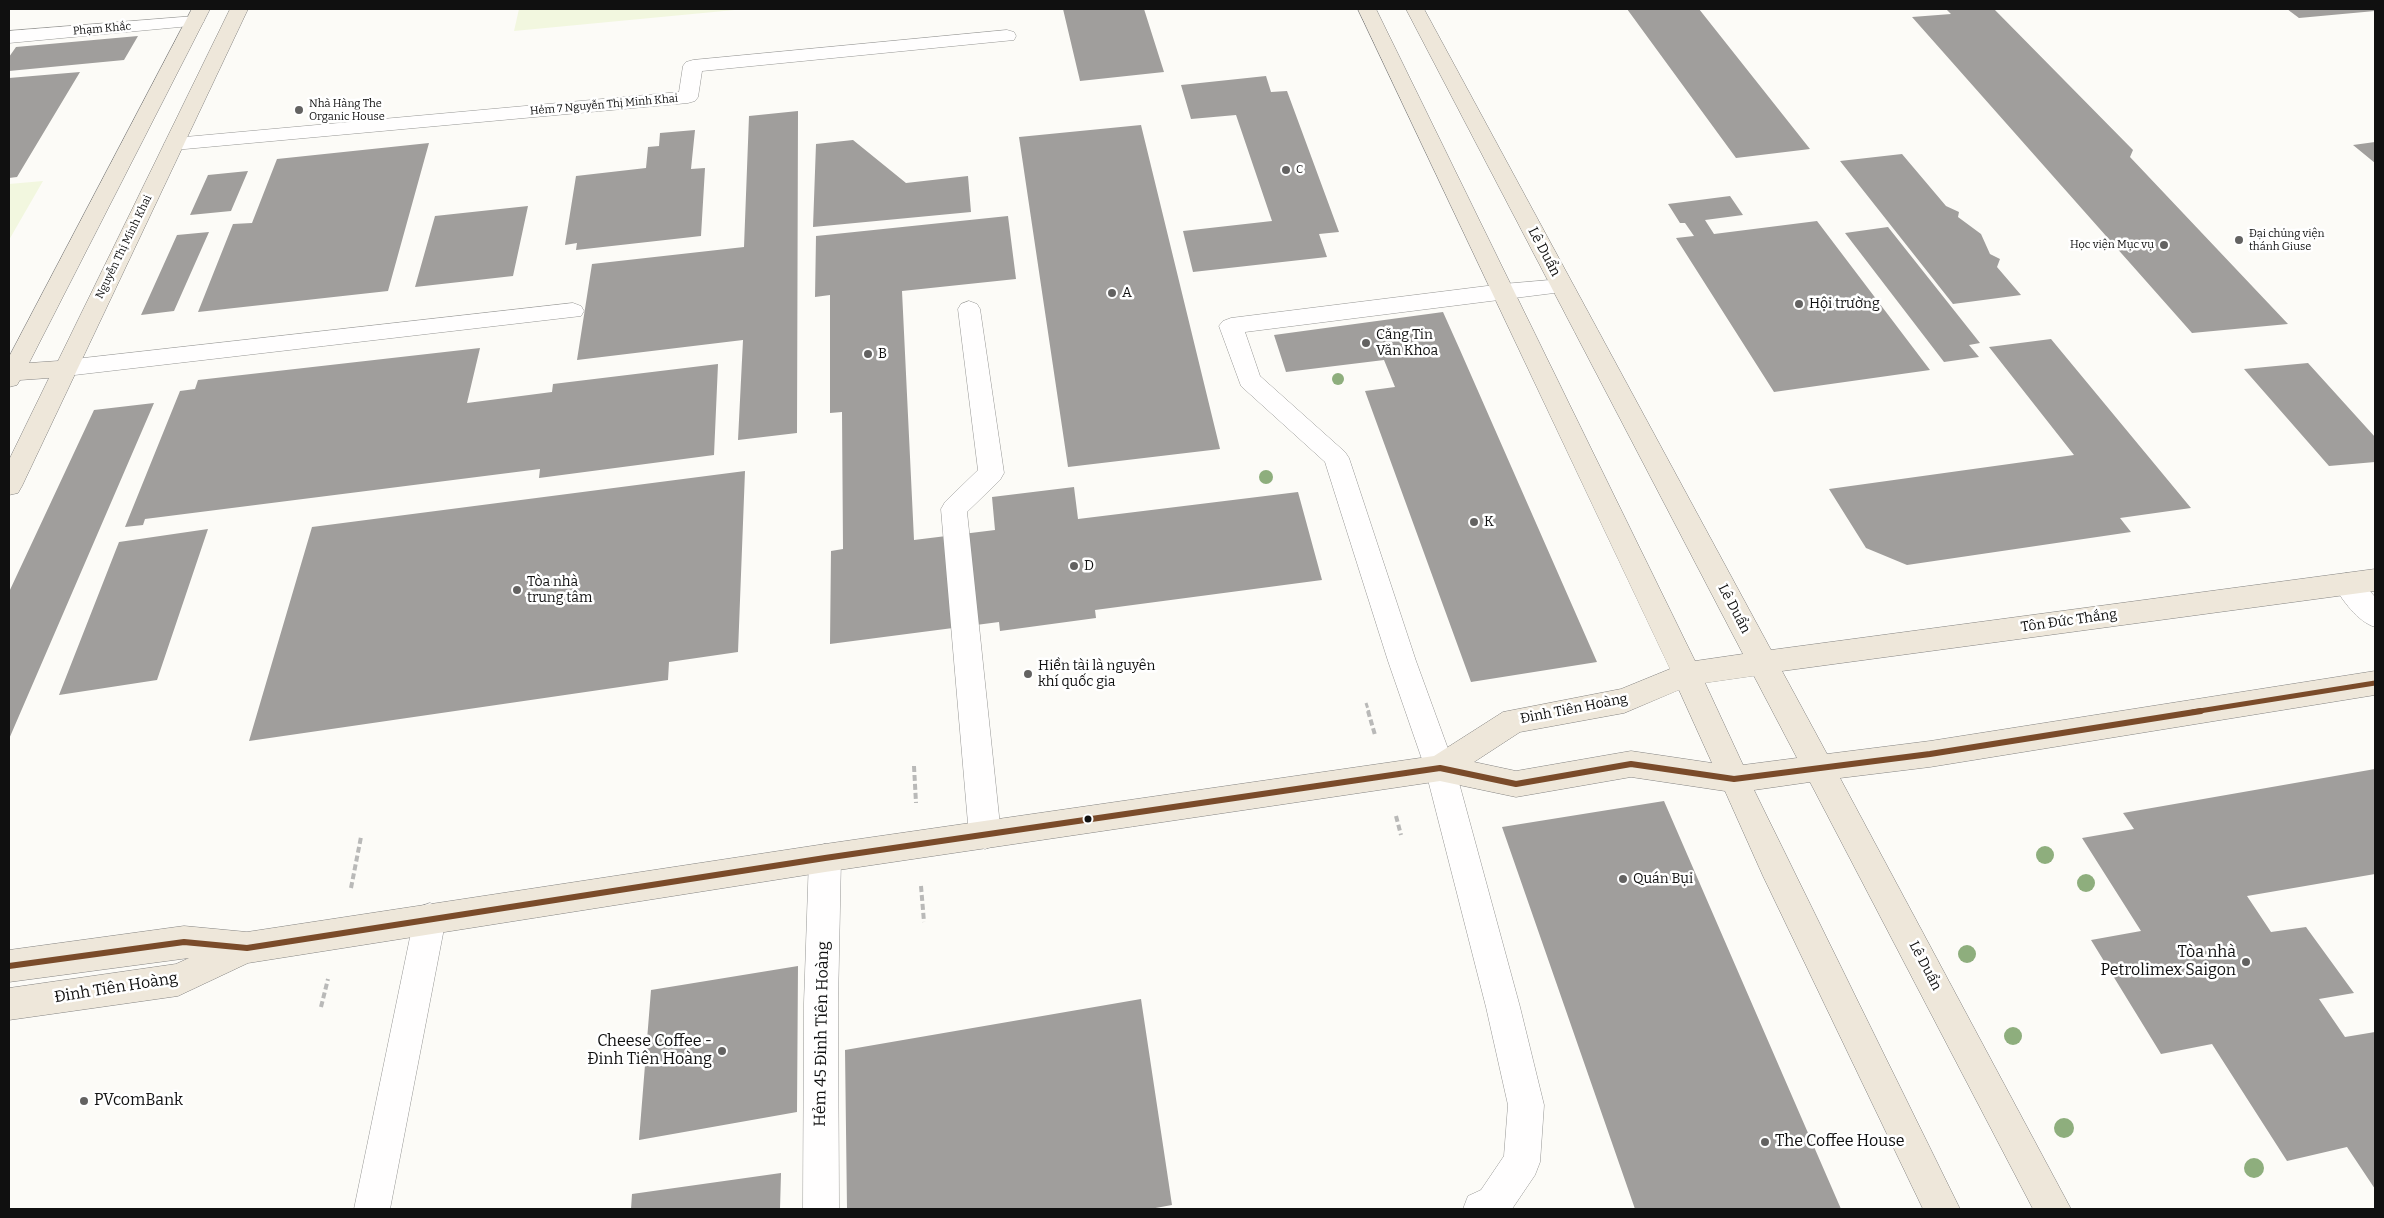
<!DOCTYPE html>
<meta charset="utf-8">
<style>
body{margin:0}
#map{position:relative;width:2384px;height:1218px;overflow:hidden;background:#fcfbf7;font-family:Bitter,serif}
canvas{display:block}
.frame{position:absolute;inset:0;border:10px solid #101010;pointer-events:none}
</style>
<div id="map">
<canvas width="2384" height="1218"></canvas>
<div class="frame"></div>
</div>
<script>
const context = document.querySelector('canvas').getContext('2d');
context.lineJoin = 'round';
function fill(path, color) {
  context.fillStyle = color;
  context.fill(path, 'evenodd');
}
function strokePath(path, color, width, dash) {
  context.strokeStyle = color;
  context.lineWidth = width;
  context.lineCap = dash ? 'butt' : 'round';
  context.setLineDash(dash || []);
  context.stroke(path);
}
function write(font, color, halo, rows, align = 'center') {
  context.font = font + ' Bitter,serif';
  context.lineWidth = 5;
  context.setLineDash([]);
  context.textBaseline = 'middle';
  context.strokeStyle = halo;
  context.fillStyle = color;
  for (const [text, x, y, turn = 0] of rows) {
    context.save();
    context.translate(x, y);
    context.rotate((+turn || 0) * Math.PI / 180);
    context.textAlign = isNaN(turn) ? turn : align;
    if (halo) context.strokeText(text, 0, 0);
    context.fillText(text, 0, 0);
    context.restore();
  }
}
const pitch = new Path2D(`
 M519 9H745L514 31Z
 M43 181 9 240V184Z`);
const building = new Path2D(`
 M1063 9H1144L1164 72 1080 81Z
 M1627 9H1699L1810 149 1736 158Z
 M1946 9H1994L2133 150 2130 157 2288 324 2192 333 1912 17 1951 14Z
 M2287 9H2375V11L2299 18Z
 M138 36 124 60 9 71V57L16 47Z
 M80 72 17 177 9 178V78Z
 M1266 76 1271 92 1287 91 1339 232 1319 234 1327 257 1193 272 1183 231 1272 221 1236 115 1191 119 1181 85Z
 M798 111 797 433 738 440 743 340 577 360 592 264 744 247 749 116Z
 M1141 125 1220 449 1068 467 1019 137Z
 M695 130 691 169 705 168 701 236 576 250 577 243 565 245 576 176 646 168 648 147 659 146 660 133Z
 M853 140 906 183 968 176 971 212 813 227 816 144Z
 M2375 142V163L2353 145Z
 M429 143 388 291 198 312 233 224 252 223 277 159Z
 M1902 154 1946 206 1959 212 1958 217 1981 234 1990 254 2000 259 1997 267 2021 295 1953 304 1840 161Z
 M248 171 231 211 190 215 208 175Z
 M1730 196 1743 215 1705 220 1714 234 1817 221 1930 370 1774 392 1676 238 1694 236 1685 223H1680L1668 204Z
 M528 206 513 276 415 287 435 216Z
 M1008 216 1016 279 902 291 914 540 995 530 992 497 1074 487 1078 519 1298 492 1322 580 1095 610 1096 618 1000 631 999 622 830 644 831 551 843 549 842 412 830 413V295L815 297 816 236Z
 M1888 227 1980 343 1969 345 1979 357 1944 362 1845 233Z
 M209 232 174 311 141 315 177 235Z
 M1443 312 1460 350 1597 662 1471 682 1365 391 1395 387 1384 360 1286 372 1274 335Z
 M2051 339 2191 508 2120 518 2131 532 1907 565 1866 548 1829 489 2074 455 1989 347Z
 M480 348 467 403 552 392 553 384 718 364 714 455 539 478 540 469 145 519 143 525 125 527 180 391 195 389 198 380Z
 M2308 363 2375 437V462L2329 466 2244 369Z
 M154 403 9 739V592L94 410Z
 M745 471 738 652 669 662 668 680 249 741 312 527Z
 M208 529 157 680 59 695 119 542Z
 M2375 769V874L2247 896 2271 932 2306 927 2354 993 2319 999 2345 1037 2375 1032V1189L2347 1147 2287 1161 2212 1044 2161 1054 2091 940 2141 931 2082 838 2134 829 2123 813Z
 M1664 801 1841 1209H1635L1502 827Z
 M798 966 797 1112 639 1140 651 990Z
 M1141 999 1172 1205 1150 1209H847L845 1050Z
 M781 1173 780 1209H631L632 1194Z`);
const pathFar1 = new Path2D(`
 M1366 703 1369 712`);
const path = new Path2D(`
 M1368 711 1375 735
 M914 766 916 803
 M1396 816 1401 835
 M921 886 924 922
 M351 888 361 837
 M321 1007 328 979`);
const minor = new Path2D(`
 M195 16 201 17 204 21 201 25 9 43V31Z
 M1007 30 1014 32 1016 36 1014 40 702 71 698 97 695 101 688 103 174 150 167 148 164 144 167 140 174 138 679 92 683 66 686 62 693 60Z
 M1562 279 1570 281 1573 286 1570 291 1245 332 1260 376 1345 452 1349 458 1416 661 1455 768 1520 1007 1544 1105 1540 1162 1535 1175 1512 1209H1463L1468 1196 1481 1190 1504 1156 1508 1105 1486 1007 1425 768 1388 661 1325 462 1241 386 1219 326 1223 321 1231 318 1503 284Z
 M969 301 977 304 980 309 1004 473 1000 480 967 512 1001 835 996 845 985 849 974 845 969 835 941 509 945 502 978 470 958 309 961 304Z
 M573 303 581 306 584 311 581 316 66 376 58 374 54 368 58 362 66 360Z
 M2347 573 2357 576 2375 597V627C2358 622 2342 600 2333 584L2337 576Z
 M825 844 836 848 841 858 838 1003 839 1209H803L804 1003 809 858 814 848Z
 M430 903 441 907 446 918 390 1209H354L414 918 419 907Z`);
const major = new Path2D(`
 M192 9H210L29 363 58 361 230 9H248L22 486 18 493 9 495V460L49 378 20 380 17 385 9 387V357Z
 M1358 9H1376L1695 661 1743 654 1406 9H1424L1771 650 2375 569V591L1782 671 1827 754 1930 741 2375 671V695L1930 767 1840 778 2071 1209H2033L1810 782 1754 790 1960 1209H1923L1763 876 1725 791 1631 777 1516 797 1440 781 825 872 248 963 178 996 9 1020V988L176 964 189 958 9 982V950L184 926 247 932 825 844 1434 756 1503 712 1621 689 1670 669ZM1754 676 1797 758 1743 765 1705 683ZM1679 690 1712 763 1631 751 1516 771 1474 762 1520 732 1624 713Z`);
const bus1Far1 = new Path2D(`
 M2193 712 2375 683`);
const bus1 = new Path2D(`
 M9 966 184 942 247 948 825 858 1440 768 1516 784 1631 764 1734 779 1930 754 2201 711`);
const trees = [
 [1338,379,6],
 [1266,477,7],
 [2045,855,9],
 [2086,883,9],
 [1967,954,9],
 [2013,1036,9],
 [2064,1128,10],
 [2254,1168,10]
];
const markers = [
 [299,110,5,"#636261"],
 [1286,170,5,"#636261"],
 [2239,240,5,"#636261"],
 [2164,245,5,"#636261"],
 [1112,293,5,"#636261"],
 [1799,304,5,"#636261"],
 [1366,343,5,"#636261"],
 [868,354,5,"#636261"],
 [1474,522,5,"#636261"],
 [1074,566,5,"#636261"],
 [517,590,5,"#636261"],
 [1028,674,5,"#636261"],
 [1088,819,4.5,"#101010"],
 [1623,879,5,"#636261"],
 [2246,962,5,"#636261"],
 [722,1051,5,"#636261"],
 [84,1101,5,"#636261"],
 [1765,1142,5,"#636261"]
];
const farStreetnames = [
 ["Phạm Khắc",102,29,-5],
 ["Hẻm 7 Nguyễn Thị Minh Khai",604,105,-5],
 ["Nguyễn Thị Minh Khai",124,247,-64]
];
const farPoinames = [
 ["Nhà Hàng The",309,104],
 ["Organic House",309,117],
 ["C",1296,170],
 ["Đại chủng viện",2249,234],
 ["thánh Giuse",2249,247],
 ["Học viện Mục vụ",2154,245,"right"]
];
const streetNames = [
 ["Lê Duẩn",1544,252,62],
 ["Lê Duẩn",1734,609,62],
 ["Tôn Đức Thắng",2069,621,-8],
 ["Đinh Tiên Hoàng",1574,709,-11],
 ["Lê Duẩn",1925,966,62]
];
const poiNames = [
 ["A",1122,293],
 ["Hội trường",1809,304],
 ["Căng Tin",1376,335],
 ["Văn Khoa",1376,351],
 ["B",878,354],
 ["K",1484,522],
 ["D",1084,566],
 ["Tòa nhà",527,582],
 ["trung tâm",527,598],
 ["Hiền tài là nguyên",1038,666],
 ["khí quốc gia",1038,682],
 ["Quán Bụi",1633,879]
];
const nearPoinames = [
 ["Tòa nhà",2236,953],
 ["Petrolimex Saigon",2236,971],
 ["Cheese Coffee -",712,1042],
 ["Đinh Tiên Hoàng",712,1060],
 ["PVcomBank",94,1101,"left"],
 ["The Coffee House",1775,1142,"left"]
];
const nearStreetnames = [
 ["Đinh Tiên Hoàng",116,988,-9],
 ["Hẻm 45 Đinh Tiên Hoàng",822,1034,-89]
];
fill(pitch, '#f2f7df');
fill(building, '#a09e9c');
strokePath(minor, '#969694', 1);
strokePath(major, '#848381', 1);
strokePath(pathFar1, '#b9b9b8', 3, [5, 2.5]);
strokePath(path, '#b9b9b8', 4, [6, 3]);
fill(minor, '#fffefe');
fill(major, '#eee7da');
strokePath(bus1Far1, '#7a4b2a', 5);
strokePath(bus1, '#7a4b2a', 6);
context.fillStyle = '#8eae7d';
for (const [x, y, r] of trees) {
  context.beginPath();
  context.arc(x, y, r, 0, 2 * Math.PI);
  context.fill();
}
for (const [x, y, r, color] of markers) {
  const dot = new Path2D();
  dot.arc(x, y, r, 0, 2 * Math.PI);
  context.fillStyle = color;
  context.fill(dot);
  strokePath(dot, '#fff', 2);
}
write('11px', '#101010', '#fff', farStreetnames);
write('11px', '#101010', '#fff', farPoinames, 'left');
write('14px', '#101010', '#fff', streetNames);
write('14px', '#101010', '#fff', poiNames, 'left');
write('16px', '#101010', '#fff', nearPoinames, 'right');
write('16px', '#101010', '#fff', nearStreetnames);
</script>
